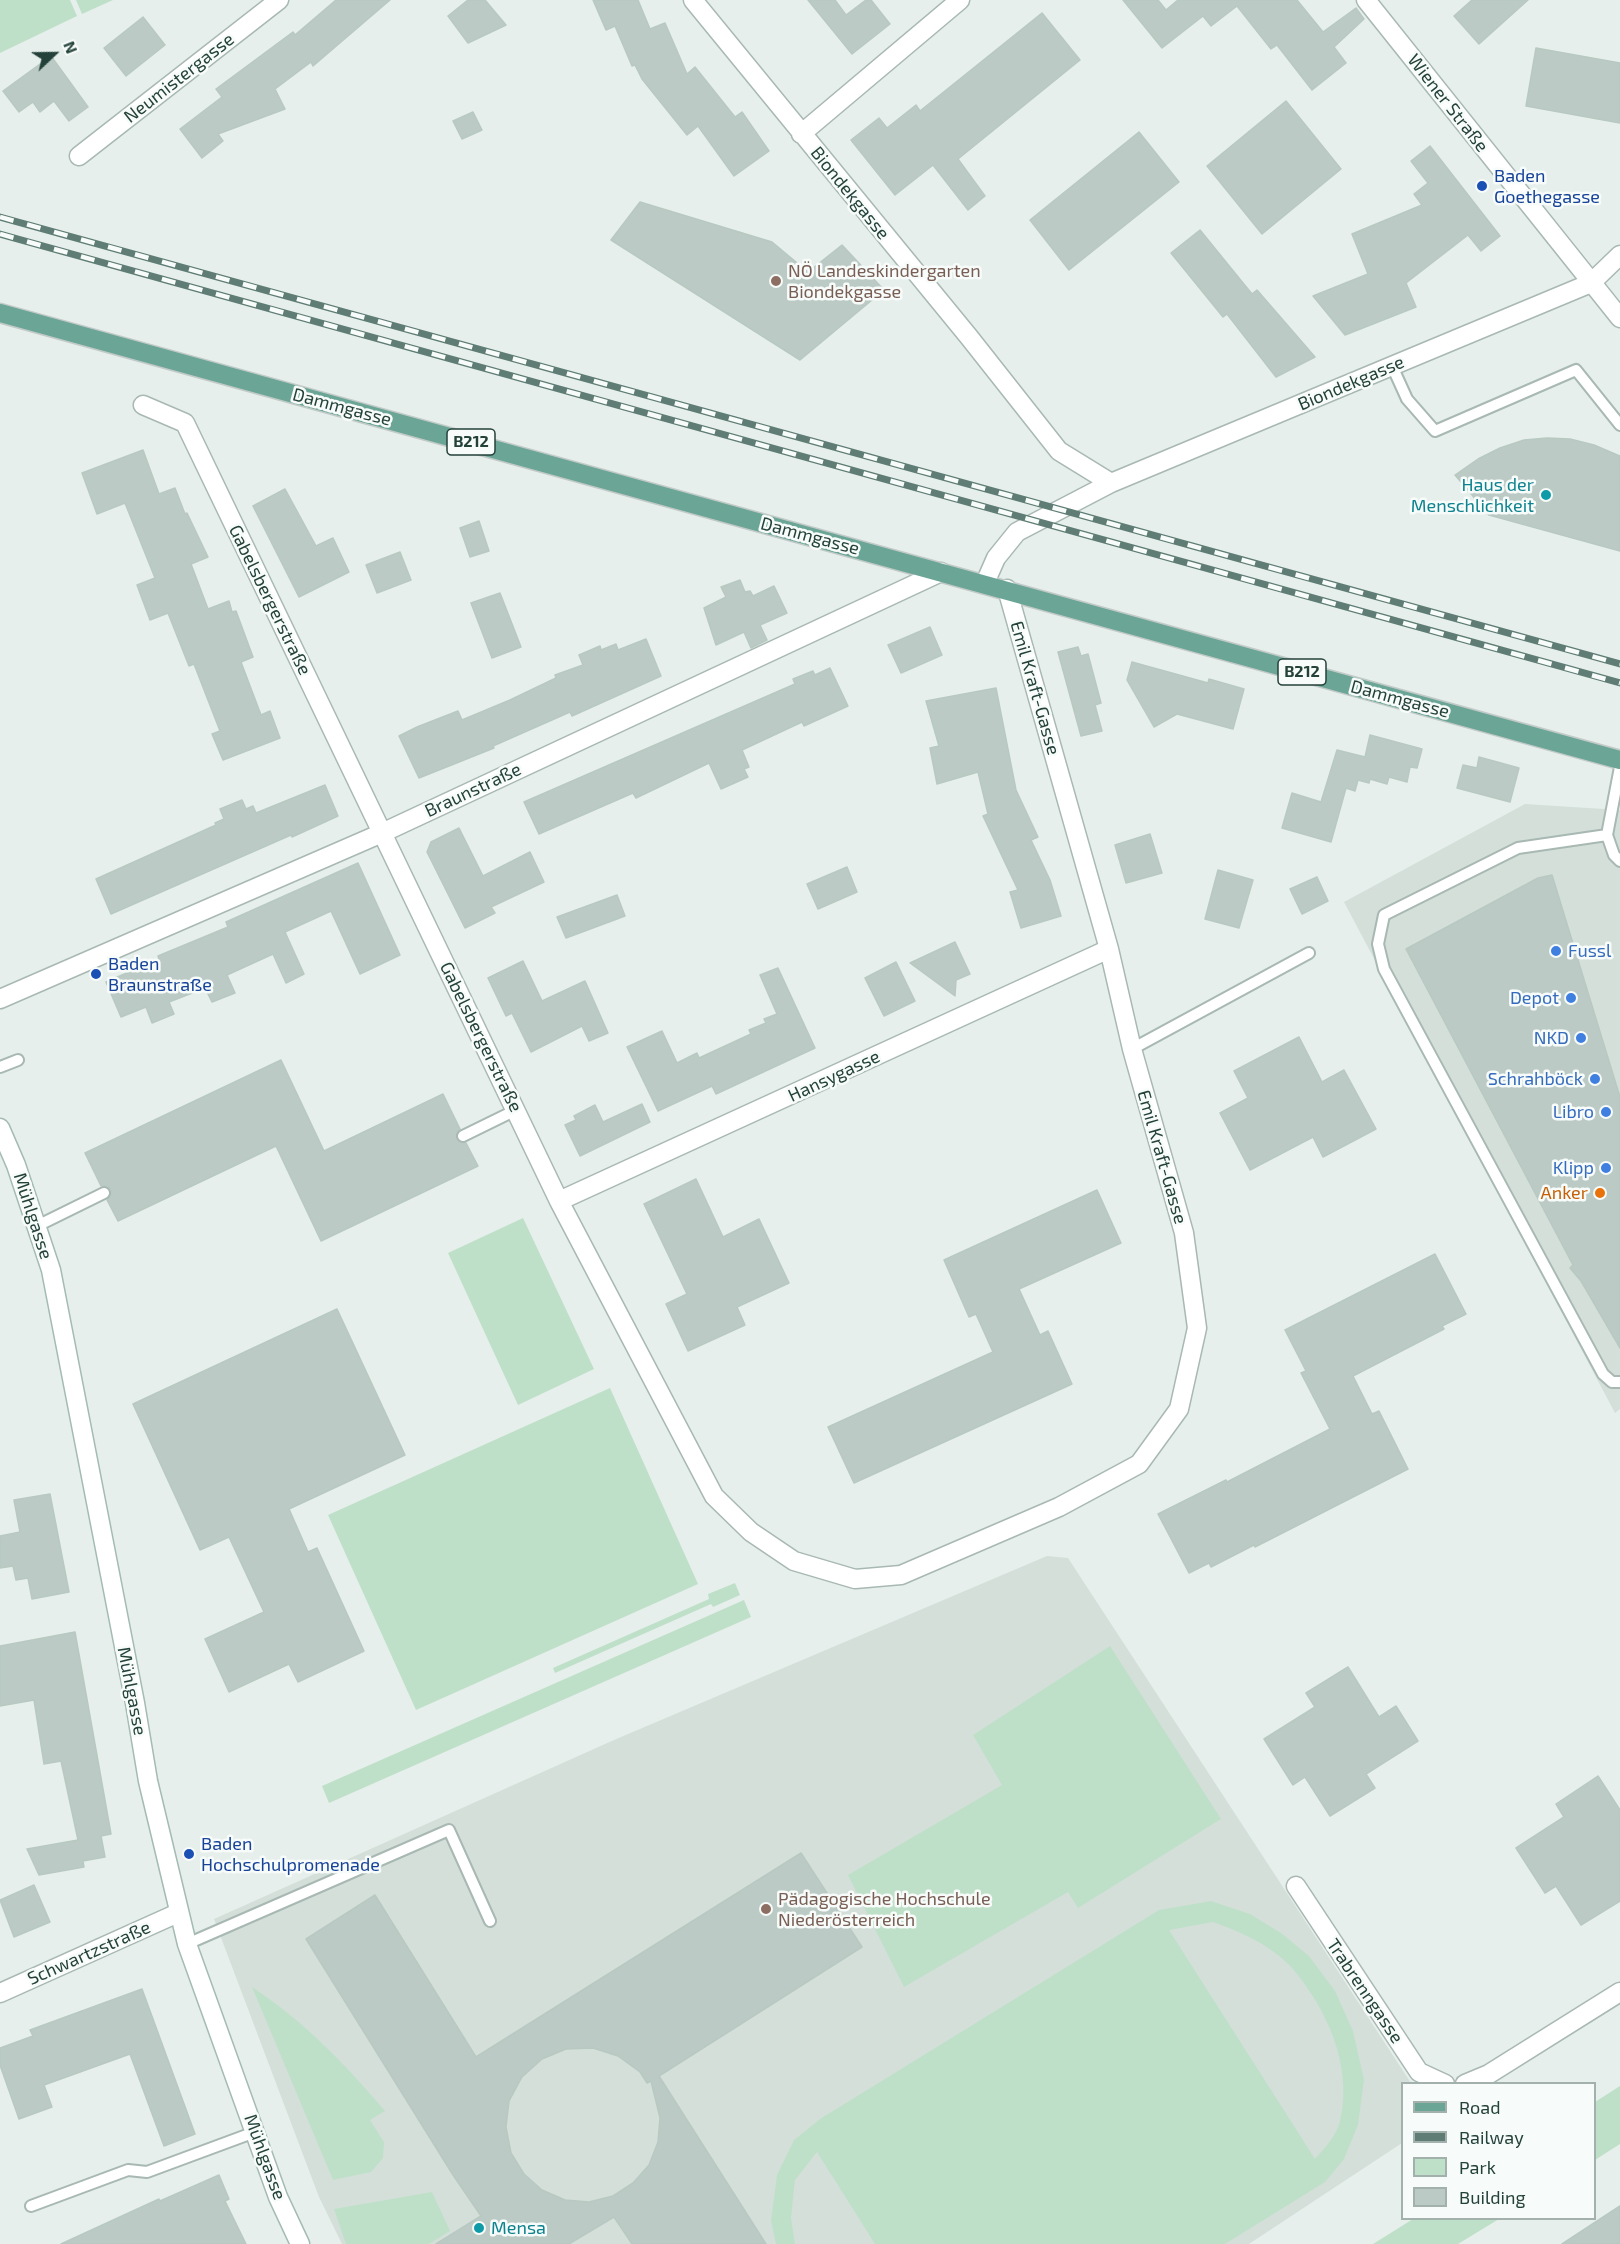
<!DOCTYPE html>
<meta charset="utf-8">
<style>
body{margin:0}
#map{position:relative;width:1620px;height:2244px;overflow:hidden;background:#e6efeb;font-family:"Exo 2",sans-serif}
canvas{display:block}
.legend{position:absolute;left:1401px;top:2082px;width:195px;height:138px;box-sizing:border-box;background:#f7fbf9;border:2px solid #a3b1ad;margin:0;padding:8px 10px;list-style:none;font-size:18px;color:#24423a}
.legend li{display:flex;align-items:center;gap:12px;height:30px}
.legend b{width:30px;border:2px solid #a3b1ad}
.north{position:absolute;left:24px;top:24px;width:60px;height:60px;-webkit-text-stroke:4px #f7fbf9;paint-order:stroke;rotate:68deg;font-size:16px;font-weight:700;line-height:24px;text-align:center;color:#24423a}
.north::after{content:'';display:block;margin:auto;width:21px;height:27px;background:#24423a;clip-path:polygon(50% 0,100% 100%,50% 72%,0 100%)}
</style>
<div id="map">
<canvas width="1620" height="2244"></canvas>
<ul class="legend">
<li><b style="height:8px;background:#6aa596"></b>Road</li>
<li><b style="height:8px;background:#5f7d75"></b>Railway</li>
<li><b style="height:16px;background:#bfe0c8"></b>Park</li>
<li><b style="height:16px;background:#bbcac4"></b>Building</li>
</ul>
<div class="north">N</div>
</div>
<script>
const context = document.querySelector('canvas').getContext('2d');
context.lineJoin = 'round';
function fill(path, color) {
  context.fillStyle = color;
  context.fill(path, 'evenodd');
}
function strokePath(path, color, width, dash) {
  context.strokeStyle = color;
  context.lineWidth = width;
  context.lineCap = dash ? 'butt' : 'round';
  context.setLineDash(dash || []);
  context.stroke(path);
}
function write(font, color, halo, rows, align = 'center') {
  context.font = font + ' "Exo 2",sans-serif';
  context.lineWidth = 5;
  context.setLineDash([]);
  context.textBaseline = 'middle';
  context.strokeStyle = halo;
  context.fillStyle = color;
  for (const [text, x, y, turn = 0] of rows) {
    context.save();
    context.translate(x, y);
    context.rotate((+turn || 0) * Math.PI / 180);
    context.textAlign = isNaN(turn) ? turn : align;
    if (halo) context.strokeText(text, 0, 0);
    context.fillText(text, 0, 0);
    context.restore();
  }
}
const built = new Path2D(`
 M1525 804 1620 810V1409L1615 1413 1344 902Z
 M1047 1556 1068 1558 1411 2083 1402 2084V2143L1249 2244H342L319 2197 214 1919 614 1740Z`);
const green = new Path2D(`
 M0 0H70L77 16 0 53Z
 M76 0H113L82 14Z
 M523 1218 594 1369 518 1405 448 1253Z
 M610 1388 698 1584 416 1710 328 1515Z
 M735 1583 740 1595 713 1607 711 1604 555 1673 553 1668 709 1599 708 1594Z
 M744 1600 751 1617 329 1803 322 1786Z
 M1110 1646 1221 1819 1078 1908 1068 1892 904 1987 848 1875 1002 1785 973 1735Z
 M1211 1901 1250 1914 1281 1933 1309 1956 1335 1991 1353 2031 1364 2080 1358 2125 1344 2159 1325 2182 1225 2244H875L817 2152 795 2180 791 2218 795 2244H776L771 2221 777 2175 794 2140 820 2119 1159 1910ZM1213 1922C1241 1932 1271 1945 1292 1968 1327 2009 1353 2066 1340 2121 1337 2135 1324 2149 1315 2159L1169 1930Z
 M252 1987C305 2022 344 2063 385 2111L370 2120 384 2142 383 2158 371 2172 333 2180Z
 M1620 2086V2144L1595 2160V2102Z
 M432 2192 450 2231 429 2244H346L334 2209Z
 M1413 2219V2218L1499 2219 1458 2244H1373Z`);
const building = new Path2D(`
 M336 0H390L313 66 311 62 275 89 285 109 218 134 223 141 202 158 180 129 222 97 216 89 293 32 295 35Z
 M468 0H485L506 25 468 43 448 16Z
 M593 0H638L650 29 665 23 687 74 695 67 735 117 742 112 769 151 734 176 698 126 687 135 642 79 635 65 632 66 615 26 606 30Z
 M808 0H835L846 15 866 0H871L890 24 852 54Z
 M1123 0H1158L1166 10 1178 0H1297L1323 32 1356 8 1364 19 1334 47 1346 63 1312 90 1277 45 1271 49 1237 6 1211 26 1203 16 1162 48Z
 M1472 0H1528L1479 44 1454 16Z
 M1042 13 1080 60 958 159 985 196 968 210 933 165 895 195 851 140 879 118 887 128 916 105 920 111Z
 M143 17 165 45 126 76 104 48Z
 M1536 48 1620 63V123L1526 106Z
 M51 56 88 107 69 121 54 101 40 112 33 102 19 112 3 91Z
 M1286 101 1341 169 1262 234 1207 166Z
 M473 112 482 130 462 139 453 121Z
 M1139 132 1179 182 1069 270 1030 220Z
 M1430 146 1500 236 1481 251 1468 235 1406 283 1416 307 1345 335 1313 296 1368 274 1352 234 1422 205 1414 194 1428 183 1411 161Z
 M640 202 772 242 808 272 842 245 884 290 800 360 611 240Z
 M1200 230 1252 294 1257 290 1315 357 1276 377 1227 314 1223 317 1171 253Z
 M1547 438 1570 439 1594 445 1620 456V551L1489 515 1455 475 1478 459 1500 448 1524 440Z
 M143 450 159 494 175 488 185 514 187 513 208 557 191 564 208 609 229 601 232 612 236 611 253 657 241 662 261 715 270 711 280 738 223 760 212 734 220 731 194 664 189 666 168 613 150 620 137 585 155 578 125 503 97 514 82 473Z
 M285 489 316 546 333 538 349 572 299 597 253 506Z
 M479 521 489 551 470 557 460 528Z
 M400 552 411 580 377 593 366 565Z
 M740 580 745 592 750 591 753 596 774 586 787 613 760 625 767 640 751 648 744 632 716 645 704 608 726 597 721 587Z
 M500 593 521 647 492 658 471 603Z
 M930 627 942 655 901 673 888 645Z
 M646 639 661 676 572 716 570 712 493 746 494 748 419 778 399 736 417 727 458 711 462 720 510 700 556 678 555 675 583 665 579 655 600 646 601 650 616 644 618 650Z
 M1078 647 1081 656 1088 654 1101 703 1095 705 1102 731 1081 736 1058 652Z
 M1132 662 1208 683 1209 679 1244 689 1233 729 1177 714 1154 727 1127 680Z
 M830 668 848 706 804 726 802 722 742 750 749 767 744 769 748 777 721 789 709 763 636 798 633 793 539 834 524 802 795 684 793 679 813 671 815 675Z
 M996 688 1016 790 1038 837 1031 840 1050 880 1061 916 1021 928 1010 892 1018 890 983 816 988 814 978 772 937 784 930 748 939 746 926 701Z
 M1370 735 1422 749 1417 768 1410 767 1407 782 1389 777 1387 784 1370 779 1369 783 1358 780 1355 791 1346 788 1331 842 1282 828 1292 793 1321 802 1337 750 1365 757Z
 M1479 757 1519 768 1510 802 1457 788 1463 765 1477 768Z
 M325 785 338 816 292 837 291 835 111 914 96 879 216 825 215 823 224 819 220 809 242 800 246 809 253 806 256 813Z
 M459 828 483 876 530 852 544 882 491 907 495 913 465 928 427 852 431 842Z
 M1150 834 1162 873 1126 883 1115 845Z
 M358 863 400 955 360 974 331 911 285 932 304 974 286 983 273 954 227 975 235 993 212 1002 205 988 169 1002 174 1014 152 1023 146 1007 121 1017 106 982 159 959 158 956 228 927 226 922Z
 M847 867 857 892 818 909 807 884Z
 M1218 870 1253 880 1239 928 1205 919Z
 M1552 875 1620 1097V1348L1581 1281 1570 1268 1573 1265 1406 949 1538 878Z
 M1317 877 1328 901 1302 914 1290 889Z
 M617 895 625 916 566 938 557 917Z
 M955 942 970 974 956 980 955 996 910 963Z
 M523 961 542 1001 585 981 608 1033 589 1041 582 1026 531 1052 512 1013 506 1016 488 978Z
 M896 962 915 1001 884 1016 865 978Z
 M778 968 815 1048 716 1094 712 1086 658 1111 627 1047 662 1031 677 1063 697 1053 699 1058 751 1034 749 1030 766 1023 764 1019 777 1014 760 975Z
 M1299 1037 1322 1082 1344 1070 1376 1129 1323 1157 1313 1137 1250 1170 1220 1113 1248 1098 1234 1071Z
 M281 1060 324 1151 443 1094 460 1129 457 1132 456 1139 459 1142 466 1143 478 1166 321 1241 276 1146 118 1221 107 1200 110 1197 111 1190 108 1186H101L85 1153Z
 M642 1104 650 1122 580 1156 565 1125 576 1120 574 1116 595 1105 603 1122Z
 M696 1179 723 1237 759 1219 789 1283 737 1307 745 1325 688 1351 666 1304 687 1294 644 1204Z
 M1097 1190 1121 1243 1019 1289 1040 1335 1048 1331 1072 1384 854 1483 828 1427 993 1352 976 1314 969 1317 944 1260Z
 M1435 1254 1466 1314 1442 1326 1444 1329 1353 1376 1372 1414 1379 1411 1408 1469 1255 1547 1254 1545 1211 1567 1209 1563 1189 1573 1158 1514 1226 1480 1227 1482 1330 1429 1301 1373 1306 1371 1285 1330Z
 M337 1309 405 1455 289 1509 308 1552 317 1548 364 1651 298 1682 289 1664 229 1692 205 1639 264 1612 229 1537 200 1550 133 1404Z
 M50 1494 69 1592 32 1599 28 1578 16 1580 13 1566 0 1568V1536L20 1532 14 1500Z
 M75 1632 111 1834 101 1836 105 1857 83 1861 84 1867 39 1875 27 1849 78 1840 61 1761 44 1764 34 1700 0 1706V1646Z
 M1348 1667 1379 1717 1396 1706 1418 1741 1366 1774 1375 1788 1330 1816 1305 1777 1293 1785 1264 1739 1315 1707 1306 1693Z
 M1598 1776 1620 1810V1901L1581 1925 1556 1886 1545 1893 1516 1848 1564 1817 1556 1804Z
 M801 1853 862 1947 659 2076 766 2244H632L614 2217 569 2244H436L481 2216 453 2175 306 1939 375 1895 476 2057ZM593 2048 618 2056 640 2072 647 2083 651 2081 660 2118 658 2142 649 2165 633 2183 613 2196 589 2202 565 2200 542 2190 524 2174 511 2153 506 2127 509 2101 522 2077 542 2059 566 2049Z
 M34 1885 50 1922 14 1937 0 1900Z
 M142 1989 195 2134 164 2146 130 2054 44 2085 52 2107 19 2119 0 2065V2048L33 2036 30 2030Z
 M219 2175 229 2199 225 2201 246 2244H61L159 2199 160 2201Z
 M1620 2206V2244H1562Z`);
const lane = new Path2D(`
 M1392 366 1407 399 1435 431 1576 370 1620 425
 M1620 767 1607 835 1614 855 1620 861
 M1607 835 1518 848 1384 915 1378 944 1384 969 1603 1374 1612 1382H1620
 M1132 1049 1309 953
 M0 1067 18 1060
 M463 1136 516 1110
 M37 1226 104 1193
 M187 1944 449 1830 490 1921
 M31 2206 128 2170 147 2172 255 2132`);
const street = new Path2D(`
 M693 0 969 337 1059 451 1111 483
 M1366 0 1620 318
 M801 134 960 0
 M79 156 279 0
 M143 405 185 423 559 1201 714 1496 751 1532 794 1561 855 1579 901 1575 1059 1507 1139 1464 1179 1409 1197 1328 1184 1233 1132 1049 1109 949 1007 589
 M985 583 996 558 1017 532 1111 483 1591 283 1620 255
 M0 999 382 833 941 572
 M559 1201 1109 949
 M1296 1886 1419 2072 1445 2084
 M0 1993 178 1913
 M1465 2084 1489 2074 1620 1992`);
const secondary = new Path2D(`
 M0 1128 16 1165 51 1270 135 1703 148 1781 187 1944 278 2197 300 2244`);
const primary = new Path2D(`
 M0 313 1620 760`);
const rail = new Path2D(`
 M0 217 1620 664
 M0 234 1620 683`);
const markers = [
 [1482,186,6,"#1a4fb4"],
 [776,281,6,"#8d6e63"],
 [1546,495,6,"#0f9aa8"],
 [1556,951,6,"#3f7fe0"],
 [96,974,6,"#1a4fb4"],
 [1571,998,6,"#3f7fe0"],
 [1581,1038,6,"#3f7fe0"],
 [1595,1079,6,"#3f7fe0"],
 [1606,1112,6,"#3f7fe0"],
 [1606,1168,6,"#3f7fe0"],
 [1600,1193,6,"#e8710a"],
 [189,1854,6,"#1a4fb4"],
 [766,1909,6,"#8d6e63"],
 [479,2228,6,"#0f9aa8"]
];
const shields = [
 [471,442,48],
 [1302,672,48]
];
const shieldNames = [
 ["B212",471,442],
 ["B212",1302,672]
];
const streetNames = [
 ["Neumistergasse",179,78,-38],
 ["Wiener Straße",1448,103,52],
 ["Biondekgasse",850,193,51],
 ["Biondekgasse",1351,383,-23],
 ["Dammgasse",342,407,15],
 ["Dammgasse",810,536,15],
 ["Gabelsbergerstraße",270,600,64],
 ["Emil Kraft-Gasse",1035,688,74],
 ["Dammgasse",1400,699,15],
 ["Braunstraße",473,790,-25],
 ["Gabelsbergerstraße",481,1037,64],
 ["Hansygasse",834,1076,-25],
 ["Emil Kraft-Gasse",1162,1157,74],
 ["Mühlgasse",33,1216,72],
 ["Mühlgasse",132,1691,79],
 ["Schwartzstraße",89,1953,-24],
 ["Trabrenngasse",1365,1991,56],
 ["Mühlgasse",265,2157,70]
];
const transitNames = [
 ["Baden",1494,176],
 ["Goethegasse",1494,197],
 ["Baden",108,964],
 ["Braunstraße",108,985],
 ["Baden",201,1844],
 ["Hochschulpromenade",201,1865]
];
const educationNames = [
 ["NÖ Landeskindergarten",788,271],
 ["Biondekgasse",788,292],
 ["Pädagogische Hochschule",778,1899],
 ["Niederösterreich",778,1920]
];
const cultureNames = [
 ["Haus der",1534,485],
 ["Menschlichkeit",1534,506],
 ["Mensa",491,2228,"left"]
];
const shopNames = [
 ["Fussl",1568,951,"left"],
 ["Depot",1559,998],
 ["NKD",1569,1038],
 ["Schrahböck",1583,1079],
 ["Libro",1594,1112],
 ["Klipp",1594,1168]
];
const foodNames = [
 ["Anker",1588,1193]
];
fill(built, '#d4dfda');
fill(green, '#bfe0c8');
fill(building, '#bbcac4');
strokePath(building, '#b8c9c2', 1.5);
strokePath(lane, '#a8b8b2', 14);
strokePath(street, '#a8b8b2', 21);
strokePath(secondary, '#a4bbb3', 21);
strokePath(primary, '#c2cac8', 21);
strokePath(lane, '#fff', 10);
strokePath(street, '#fff', 18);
strokePath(secondary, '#fff', 18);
strokePath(primary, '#6aa596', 18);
strokePath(rail, '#5f7d75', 7);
strokePath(rail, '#f7fbf9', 4.5, [14]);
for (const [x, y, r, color] of markers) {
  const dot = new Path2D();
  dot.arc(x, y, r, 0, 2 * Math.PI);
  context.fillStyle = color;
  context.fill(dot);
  strokePath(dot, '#f7fbf9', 2);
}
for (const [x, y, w] of shields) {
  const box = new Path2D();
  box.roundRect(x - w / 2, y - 13, w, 26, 4.5);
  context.fillStyle = '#f7fbf9';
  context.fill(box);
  strokePath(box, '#24423a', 1.5);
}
write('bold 16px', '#24423a', null, shieldNames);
write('18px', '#24423a', '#f7fbf9', streetNames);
write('18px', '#164399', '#f7fbf9', transitNames, 'left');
write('18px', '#785e54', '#f7fbf9', educationNames, 'left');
write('18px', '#0d838f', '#f7fbf9', cultureNames, 'right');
write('18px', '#366cbe', '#f7fbf9', shopNames, 'right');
write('18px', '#c56008', '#f7fbf9', foodNames, 'right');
</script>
